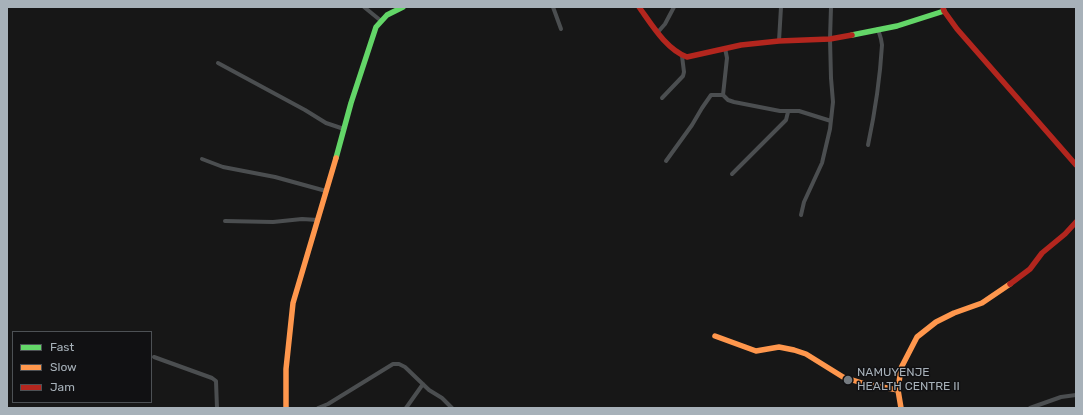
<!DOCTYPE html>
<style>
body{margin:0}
#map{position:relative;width:1083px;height:415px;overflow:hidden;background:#171717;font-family:Rubik,sans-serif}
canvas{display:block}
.frame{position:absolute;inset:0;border:8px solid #a7b1b9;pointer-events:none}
.legend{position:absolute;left:12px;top:331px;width:140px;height:72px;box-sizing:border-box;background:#111113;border:1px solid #4d5155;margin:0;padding:5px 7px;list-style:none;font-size:12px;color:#a7b1b9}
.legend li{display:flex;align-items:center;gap:8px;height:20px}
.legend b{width:20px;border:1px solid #4d5155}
</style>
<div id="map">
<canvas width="1083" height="415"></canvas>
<div class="frame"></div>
<ul class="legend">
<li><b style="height:5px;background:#63d668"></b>Fast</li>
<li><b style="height:5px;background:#ff974d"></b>Slow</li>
<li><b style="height:5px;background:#b3261e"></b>Jam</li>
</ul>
</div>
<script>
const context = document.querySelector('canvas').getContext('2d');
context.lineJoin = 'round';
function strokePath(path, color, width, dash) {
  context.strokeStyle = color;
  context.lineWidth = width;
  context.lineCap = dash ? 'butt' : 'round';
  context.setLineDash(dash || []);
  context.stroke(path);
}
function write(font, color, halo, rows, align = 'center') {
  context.font = font + ' Rubik,sans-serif';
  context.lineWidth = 3;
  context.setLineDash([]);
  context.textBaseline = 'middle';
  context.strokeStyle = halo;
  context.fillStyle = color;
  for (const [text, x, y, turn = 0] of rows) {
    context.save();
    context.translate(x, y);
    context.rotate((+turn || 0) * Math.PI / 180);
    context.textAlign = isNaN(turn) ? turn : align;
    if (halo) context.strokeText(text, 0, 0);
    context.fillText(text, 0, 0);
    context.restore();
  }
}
const street = new Path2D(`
 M364 7 380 20
 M553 7 561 29
 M658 32 665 24 674 7
 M779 41 781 7
 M218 63 305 110 326 123 344 129
 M723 95 727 58 725 48
 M662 98 683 76 684 72 682 56
 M868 145C875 112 880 79 882 45L881 39 878 29
 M202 159 223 167 275 177 326 191
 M666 161 692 125 702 108 711 95H723L728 100 734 102 780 111H799L831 121
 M732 174 786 120 788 112
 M801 215 804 202 822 163 830 129 833 102 831 78 830 39 831 7
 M225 221 273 222 302 219 318 220
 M154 357 212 378 216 381 217 408
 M318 408 328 404 393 364H399L405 367 429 390 442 398 452 408
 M406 408 423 384
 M1030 408 1061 397 1076 395`);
const fast = new Path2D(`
 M852 35 897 26 944 11
 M336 158 351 103 376 27 387 15 403 7`);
const slow = new Path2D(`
 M715 336 756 351 779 347 794 350 806 354 843 377 865 384 898 390
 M286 408V369L293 303 336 158
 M901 408 898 390 901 368 917 337 936 322 954 313 982 303 1010 284`);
const jam = new Path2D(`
 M639 7C652 25 666 49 687 57L741 45 779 41 830 39 852 35
 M943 7 944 11 957 29 1076 165
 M1010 284 1030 269 1042 253 1065 234 1076 222`);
const markers = [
 [848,380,5,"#757b80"]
];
const poiNames = [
 ["NAMUYENJE",857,373],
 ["HEALTH CENTRE II",857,387]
];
strokePath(street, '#4b4e50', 4);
strokePath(fast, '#63d668', 5.5);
strokePath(slow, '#ff974d', 5.5);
strokePath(jam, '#b3261e', 5.5);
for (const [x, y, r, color] of markers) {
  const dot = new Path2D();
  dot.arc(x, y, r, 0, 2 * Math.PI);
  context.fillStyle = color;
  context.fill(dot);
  strokePath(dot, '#111113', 1.5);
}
write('12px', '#a7b1b9', '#111113', poiNames, 'left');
</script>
